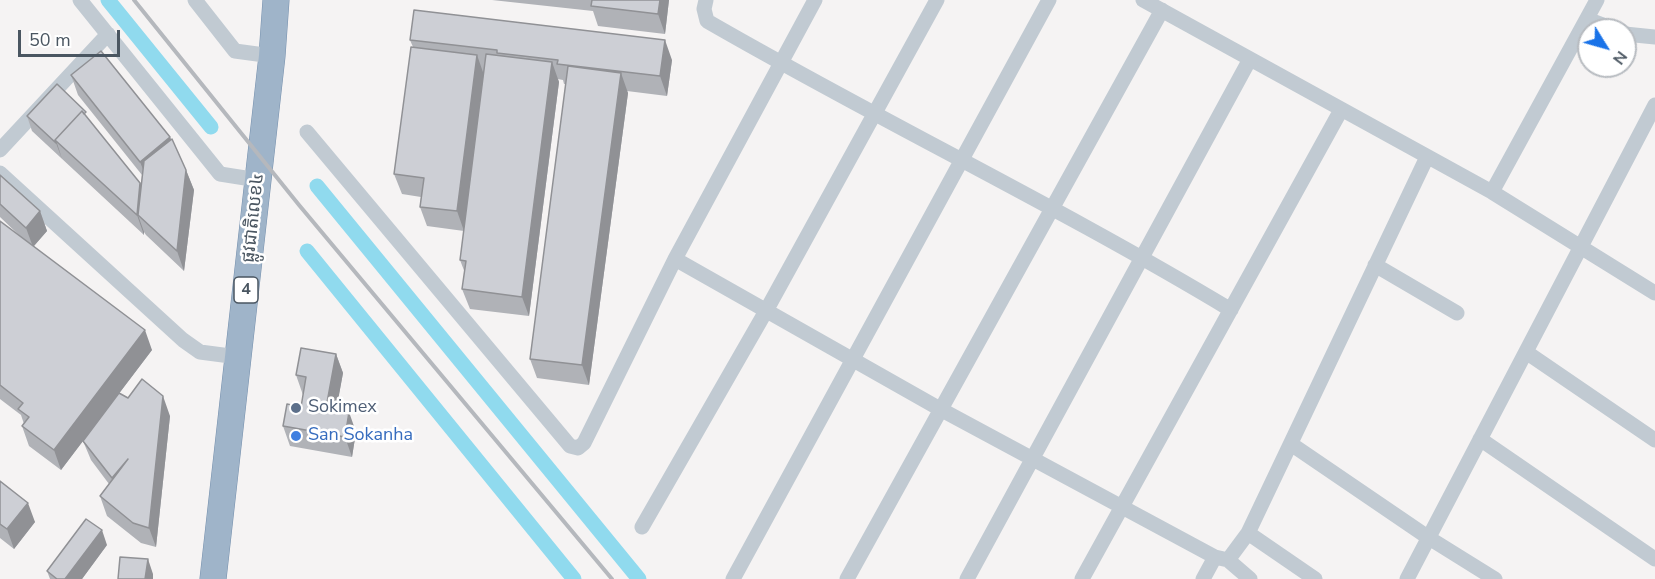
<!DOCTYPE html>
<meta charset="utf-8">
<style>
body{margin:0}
#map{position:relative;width:1655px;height:579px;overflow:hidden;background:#f5f3f3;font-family:"Nunito Sans",sans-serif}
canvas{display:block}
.north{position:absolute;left:1577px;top:18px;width:60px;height:60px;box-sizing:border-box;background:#fff;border:2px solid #b7bbc0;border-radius:50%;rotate:127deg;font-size:16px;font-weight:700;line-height:24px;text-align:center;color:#4a5661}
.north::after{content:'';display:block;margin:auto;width:21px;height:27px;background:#1a73e8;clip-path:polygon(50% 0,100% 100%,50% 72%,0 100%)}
.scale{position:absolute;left:18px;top:30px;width:102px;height:27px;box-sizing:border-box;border:3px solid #4a5661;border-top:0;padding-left:8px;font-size:18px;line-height:21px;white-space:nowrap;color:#4a5661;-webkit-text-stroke:4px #fff;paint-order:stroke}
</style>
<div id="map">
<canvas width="1655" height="579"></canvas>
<div class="north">N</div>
<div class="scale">50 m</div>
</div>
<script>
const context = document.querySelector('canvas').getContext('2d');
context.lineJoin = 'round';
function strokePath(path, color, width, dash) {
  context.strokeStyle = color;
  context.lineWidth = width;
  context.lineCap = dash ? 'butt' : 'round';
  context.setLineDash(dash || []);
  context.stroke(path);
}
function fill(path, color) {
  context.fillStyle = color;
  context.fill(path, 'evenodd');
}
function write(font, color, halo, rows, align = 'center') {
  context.font = font + ' "Nunito Sans","Noto Sans Khmer",sans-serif';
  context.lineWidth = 5;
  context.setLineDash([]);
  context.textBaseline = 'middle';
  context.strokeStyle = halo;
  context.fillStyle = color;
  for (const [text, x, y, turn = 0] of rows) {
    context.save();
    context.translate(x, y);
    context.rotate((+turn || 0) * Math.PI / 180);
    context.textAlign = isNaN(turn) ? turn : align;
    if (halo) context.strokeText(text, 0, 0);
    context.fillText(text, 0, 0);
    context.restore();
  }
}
const canal = new Path2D(`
 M108 0 211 127
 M317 186 639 579
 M307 251 574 579`);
const minor = new Path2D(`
 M80 0 220 174 258 180
 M195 0 235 51 272 56
 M706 0 704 9 707 21C880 121 1060 207 1231 310
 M1143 0 1492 192 1655 293
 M1587 19 1616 30
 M1625 34 1655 37
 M307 132 570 446 578 448 584 443 675 259 815 0
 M0 150 108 34
 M0 173 183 340 200 352 238 357
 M1492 192 1597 0
 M675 259 940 409 1215 557 1228 560 1250 579
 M1375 265 1457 313
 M1526 352 1655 440
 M1480 439 1655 559
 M1291 444 1429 538 1495 579
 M642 527 766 311 937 0
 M1248 533 1315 579
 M1228 560 1248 533 1427 157
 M733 579 1049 0
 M847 579 1162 10
 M967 579 1250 59
 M1082 579 1341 110
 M1203 579 1215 557
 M1407 579 1655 105`);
const trunk = new Path2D(`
 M213 579 272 56 276 0`);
const rail = new Path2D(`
 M134 0 299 205 612 579`);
const wall = new Path2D(`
 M492 0H669L665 34 598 26 593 11Z
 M410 40 672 60 667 96 627 91 628 93 589 385 537 378 530 359 566 84H564L563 80 558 79 559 82 529 316 470 309 462 289 465 273 460 260 464 231 427 226 420 207 421 197 402 194 394 174 413 47Z
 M71 75 170 137 186 170 194 190 184 271 146 235 144 232V235L32 131 27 116 90 121 140 183 141 187 142 175 78 95Z
 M0 175 40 211 47 231 34 246 152 350 61 470 29 446 22 426 24 424 21 415 0 399V221L23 239 0 217Z
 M336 354 343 373 336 410 356 432 352 457 290 446 283 426 301 407 303 395 296 375Z
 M128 398 170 416 156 547 141 543 107 516 100 496 109 484 91 460 83 441Z
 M0 481 35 522 14 549 0 538Z
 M107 545 82 579H50L47 571Z`);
const shadedWall = new Path2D(`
 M660 0H669L665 34 658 14Z
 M665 40 672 60 667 96 660 76Z
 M477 55 484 75 464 231 457 211Z
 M552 62 559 82 529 316 522 297Z
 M621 73 628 93 589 385 582 365Z
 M170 137 178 157 148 181 140 162Z
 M56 143H57L62 159Z
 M186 170 194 190 184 271 177 251Z
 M140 183 147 203 138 215 144 232V235L137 215Z
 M40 211 47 231 33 247 26 228Z
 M145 330 152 350 61 470 54 450Z
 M336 354 343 373 333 428 326 408Z
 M163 396 170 416 156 547 149 528Z
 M349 412 356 432 352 457 345 437Z
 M28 503 35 522 14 549 7 529Z
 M102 530 107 545 82 579H65Z
 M148 559 153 574V579H145Z`);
const building = new Path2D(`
 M592 0H660L658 14 591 6Z
 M414 10 665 40 660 76 557 64 558 60 497 53V50L410 40Z
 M411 47 477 55 457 211 420 207 424 178 394 174Z
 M101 51 170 137 140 162 71 75Z
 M486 54 552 62 522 297 462 289 466 261 460 260Z
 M568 66 621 73 582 365 530 359Z
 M57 84 86 112 84 114 82 111 55 140 56 143 27 116Z
 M82 111 140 183 137 215 55 140Z
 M172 139 186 170 177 251 138 215 144 161Z
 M0 175 40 211 26 228 0 204Z
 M0 221 145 330 54 450 22 426 29 417 18 409 23 403 0 385Z
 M301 348 336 354 326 408 349 412 345 437 283 426 287 404 301 407 306 377 296 375Z
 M142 379 163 396 149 528 133 523 100 496 128 459 112 478 83 441 119 393 128 398Z
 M0 481 28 503 7 529 0 524Z
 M86 519 102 530 65 579H57L47 571Z
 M120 557 148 559 145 579H118Z`);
const markers = [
 [296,408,6,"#5c6f8a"],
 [296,436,6,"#3f7fe0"]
];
const shields = [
 [246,290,24]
];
const shieldNames = [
 ["4",246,290]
];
const streetNames = [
 ["ផ្លូវជាតិលេខ៤",254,218,-84]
];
const serviceNames = [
 ["Sokimex",308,408]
];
const shopNames = [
 ["San Sokanha",308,436]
];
strokePath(canal, '#90daee', 15);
strokePath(trunk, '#7690ad', 27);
strokePath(minor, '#c1cad2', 15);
strokePath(trunk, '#9fb4c9', 26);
strokePath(rail, '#b5b8bd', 4);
fill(wall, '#b0b2b7');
fill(shadedWall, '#909195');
fill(building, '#cdcfd5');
strokePath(building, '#909195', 1.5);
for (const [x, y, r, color] of markers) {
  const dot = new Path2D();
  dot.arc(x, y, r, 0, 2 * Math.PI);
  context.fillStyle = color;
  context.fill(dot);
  strokePath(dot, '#fff', 2);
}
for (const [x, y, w] of shields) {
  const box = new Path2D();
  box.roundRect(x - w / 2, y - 13, w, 26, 4.5);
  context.fillStyle = '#fff';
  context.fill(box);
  strokePath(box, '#4a5661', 1.5);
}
write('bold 16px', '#4a5661', null, shieldNames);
write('18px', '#4a5661', '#fff', streetNames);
write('18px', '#4e5e75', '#fff', serviceNames, 'left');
write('18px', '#366cbe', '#fff', shopNames, 'left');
</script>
